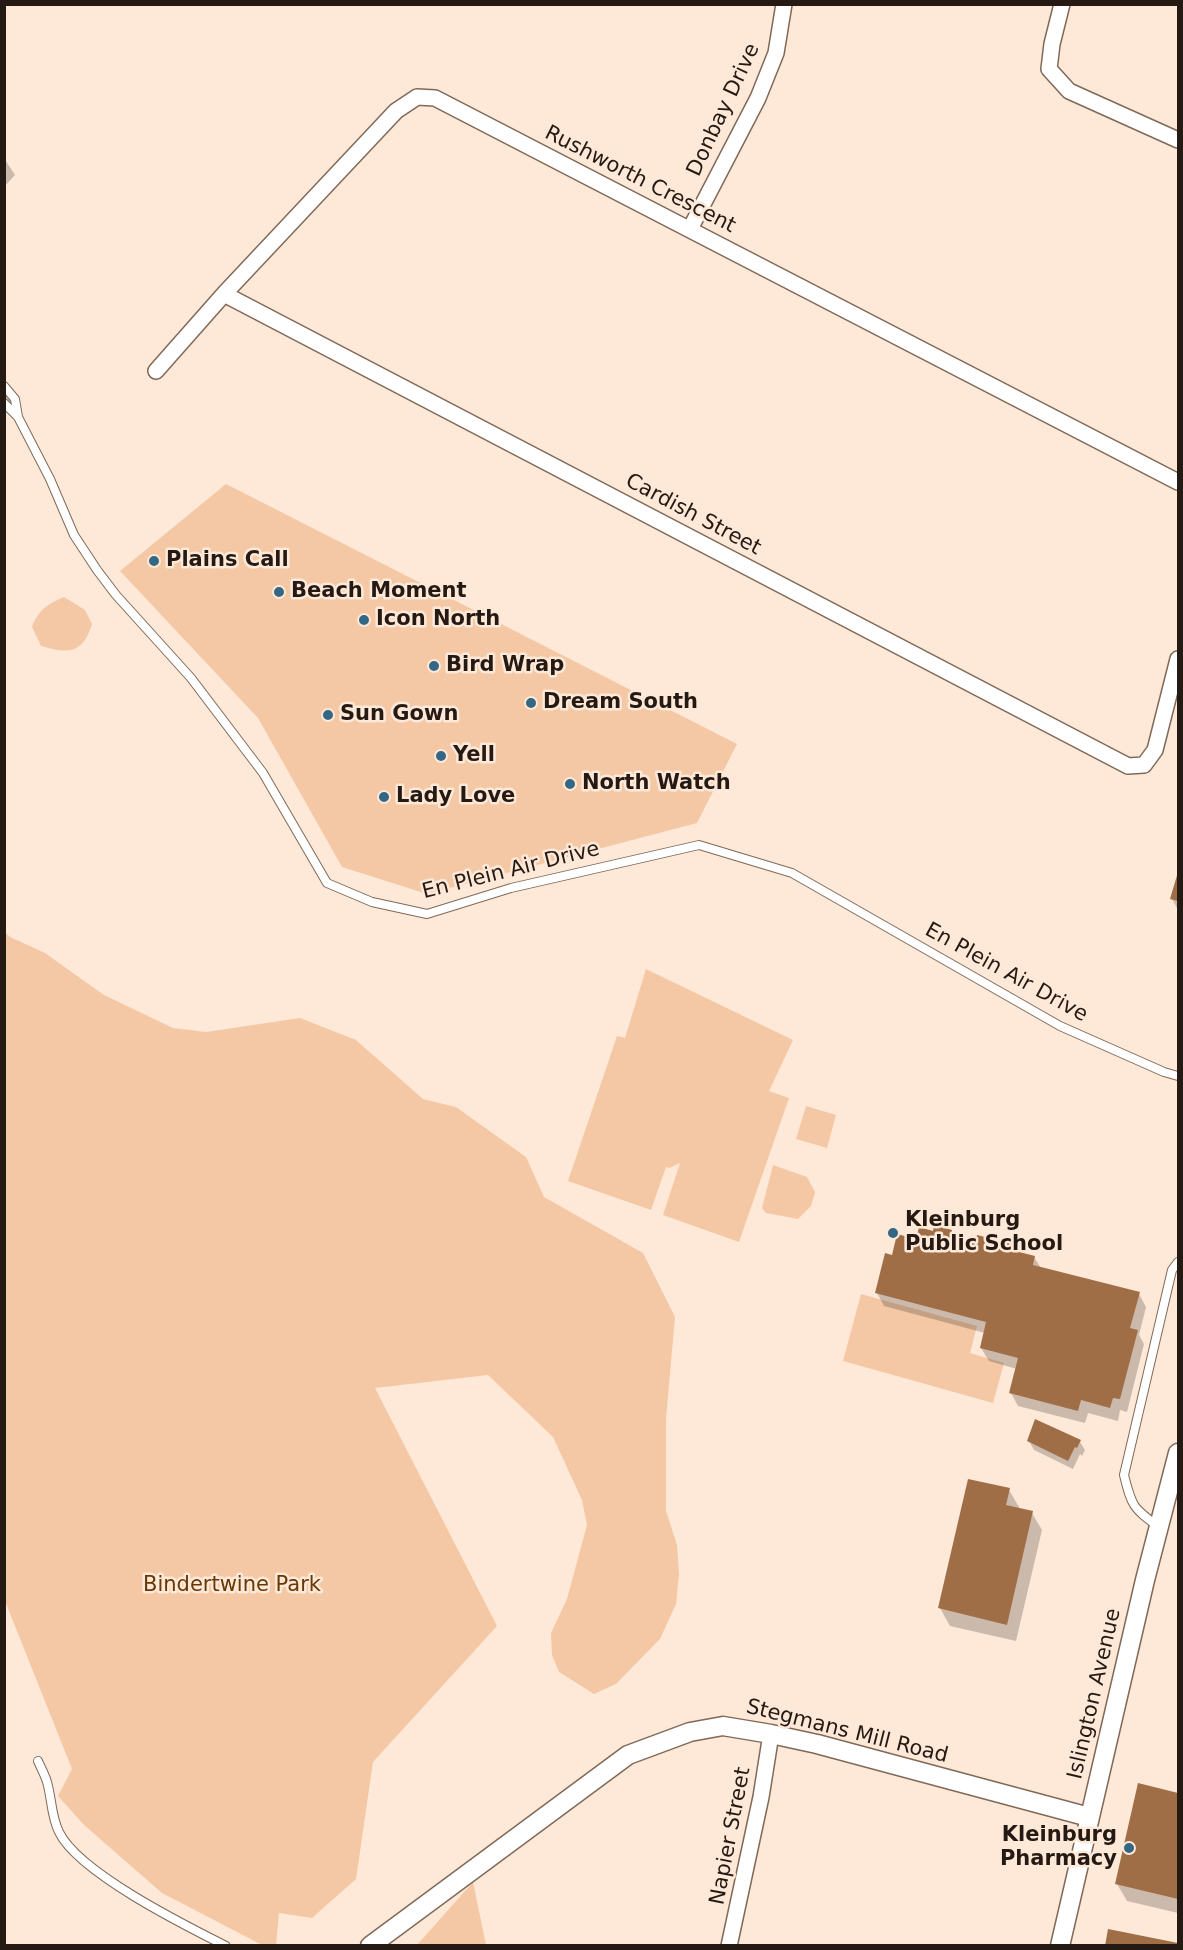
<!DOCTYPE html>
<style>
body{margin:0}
#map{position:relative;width:1183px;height:1950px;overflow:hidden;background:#fee8d8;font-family:"DejaVu Sans",sans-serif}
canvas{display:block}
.frame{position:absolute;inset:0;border:6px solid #241a13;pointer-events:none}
</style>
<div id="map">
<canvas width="1183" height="1950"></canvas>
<div class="frame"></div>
</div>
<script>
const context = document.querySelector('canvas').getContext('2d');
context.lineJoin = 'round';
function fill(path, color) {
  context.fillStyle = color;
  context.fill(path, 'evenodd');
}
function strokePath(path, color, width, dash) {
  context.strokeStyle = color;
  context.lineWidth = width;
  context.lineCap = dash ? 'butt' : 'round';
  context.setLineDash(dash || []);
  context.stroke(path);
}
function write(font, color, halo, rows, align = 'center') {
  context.font = font + ' "DejaVu Sans",sans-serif';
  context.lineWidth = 5;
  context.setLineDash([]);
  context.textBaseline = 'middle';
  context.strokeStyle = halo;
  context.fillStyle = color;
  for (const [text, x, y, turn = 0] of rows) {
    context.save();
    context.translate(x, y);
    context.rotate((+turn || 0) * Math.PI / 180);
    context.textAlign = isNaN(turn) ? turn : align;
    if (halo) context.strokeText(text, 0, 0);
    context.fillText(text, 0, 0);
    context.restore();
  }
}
const green = new Path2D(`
 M226 484 737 744 697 823 427 894 342 867 258 718 120 571Z
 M64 597 85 610 92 624C83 654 68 654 41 646L32 627C38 610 48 604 64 597Z
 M5 932 10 937 45 953 104 995 173 1028 206 1032 300 1018 356 1040 423 1099 456 1107 526 1157 544 1197 643 1253 675 1317 666 1419V1511L677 1545 679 1574 676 1604 660 1639 616 1684 594 1694 559 1672 552 1655 551 1633 567 1599 587 1525 582 1500 553 1437 488 1375 375 1388 497 1626 373 1762 356 1879 312 1918 279 1913 276 1945H262L162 1893 84 1825 58 1796 72 1769 5 1601Z
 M646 969 793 1040 769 1091 789 1098 739 1242 663 1215 680 1163 669 1168 666 1167 651 1210 568 1181 617 1036 625 1038Z
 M806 1106 836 1115 827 1148 796 1139Z
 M773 1165 807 1177 815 1192 811 1206 798 1219 766 1213 762 1208Z
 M861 1294 977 1326 970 1353 1004 1363 993 1403 843 1361Z
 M473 1882 486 1945H417Z`);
const shadow = new Path2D(`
 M4 158 15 175 4 187Z
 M7 395 11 401 9 403 4 397Z
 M1178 875V910L1172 899Z
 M951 1231 956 1239 976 1244 1020 1247 1024 1255 1034 1257 1041 1268 1139 1294 1146 1307 1139 1335 1144 1344 1127 1412 1120 1410 1118 1421 1088 1413 1085 1423 1018 1406 1011 1393 1017 1369 989 1361 981 1348 985 1333 884 1306 877 1293 893 1257 917 1240 934 1233Z
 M1029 1441 1080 1442 1085 1450 1082 1456 1080 1454 1073 1469 1034 1450Z
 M1009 1490 1019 1507V1510L1032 1513 1042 1530 1016 1641 950 1626 940 1608Z
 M1140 1785 1178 1794V1913L1127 1901 1117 1884Z`);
const building = new Path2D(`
 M1178 872V901L1170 899Z
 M934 1225 952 1230 951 1236 975 1242 977 1235 1021 1246 1019 1252 1035 1256 1033 1265 1140 1292 1130 1328 1138 1330 1120 1399 1113 1398 1110 1408 1081 1400 1078 1411 1009 1393 1018 1358 980 1348 986 1322 875 1293 885 1253 892 1255 897 1234 916 1239 919 1227 933 1231Z
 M1035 1419 1081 1440 1077 1448 1075 1447 1068 1461 1027 1441Z
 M968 1479 1010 1488 1006 1505 1033 1511 1007 1625 938 1608Z
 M1138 1783 1178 1793V1899L1115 1884Z
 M1108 1929 1178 1943V1946H1105Z`);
const service = new Path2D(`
 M4 386 15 399 18 417
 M4 403 18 417 50 479 74 535 97 570 116 595 191 678 263 773 327 883 372 902 427 914 511 888 699 845 792 873 1060 1026 1164 1072 1178 1076
 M1159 1527C1133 1508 1132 1507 1124 1475L1172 1270 1178 1262
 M38 1761C41 1768 45 1775 47 1782 52 1799 51 1816 59 1832 78 1872 184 1925 226 1946`);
const minor = new Path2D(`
 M1062 4 1052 44 1049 69 1069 91 1178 140
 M690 229 758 98 776 53 784 4
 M224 294 1128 766 1144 765 1155 750 1178 659
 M156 371 224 294 396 111 417 97 435 98 1178 482
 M729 1946 761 1797 771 1734`);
const tertiary = new Path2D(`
 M370 1946 628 1755 690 1732 723 1726 771 1734 817 1744 1089 1817
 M1060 1946 1145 1580 1178 1453`);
const markers = [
 [154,561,6,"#346784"],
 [279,592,6,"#346784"],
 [364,620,6,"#346784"],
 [434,666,6,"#346784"],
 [531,703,6,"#346784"],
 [328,715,6,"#346784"],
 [441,756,6,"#346784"],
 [570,784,6,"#346784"],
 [384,797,6,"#346784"],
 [893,1233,6,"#346784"],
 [1129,1848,6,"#346784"]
];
const streetNames = [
 ["Donbay Drive",724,110,-65],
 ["Rushworth Crescent",640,180,27],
 ["Cardish Street",693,515,28],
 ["En Plein Air Drive",511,871,-14],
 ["En Plein Air Drive",1006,973,29],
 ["Islington Avenue",1095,1694,-77],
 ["Stegmans Mill Road",847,1732,14],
 ["Napier Street",731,1836,-79]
];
const poiNames = [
 ["Plains Call",166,561],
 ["Beach Moment",291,592],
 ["Icon North",376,620],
 ["Bird Wrap",446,666],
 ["Dream South",543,703],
 ["Sun Gown",340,715],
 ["Yell",453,756],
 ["North Watch",582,784],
 ["Lady Love",396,797],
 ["Kleinburg",905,1221],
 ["Public School",905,1245],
 ["Kleinburg",1117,1836,"right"],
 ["Pharmacy",1117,1860,"right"]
];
const parkNames = [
 ["Bindertwine Park",232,1586]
];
fill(green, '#f4c8a5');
fill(shadow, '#0003');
fill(building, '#9f6e46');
strokePath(service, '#806957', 10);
strokePath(minor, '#806957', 18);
strokePath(tertiary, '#806957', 21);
strokePath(service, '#fff', 8);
strokePath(minor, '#fff', 15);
strokePath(tertiary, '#fff', 18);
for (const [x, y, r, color] of markers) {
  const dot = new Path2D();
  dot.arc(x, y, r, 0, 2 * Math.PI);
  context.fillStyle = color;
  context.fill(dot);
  strokePath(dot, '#fee8d8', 2);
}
write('21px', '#241a13', '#fee8d8', streetNames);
write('bold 21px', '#241a13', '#fee8d8', poiNames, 'left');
write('21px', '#683803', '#fee8d8', parkNames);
</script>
